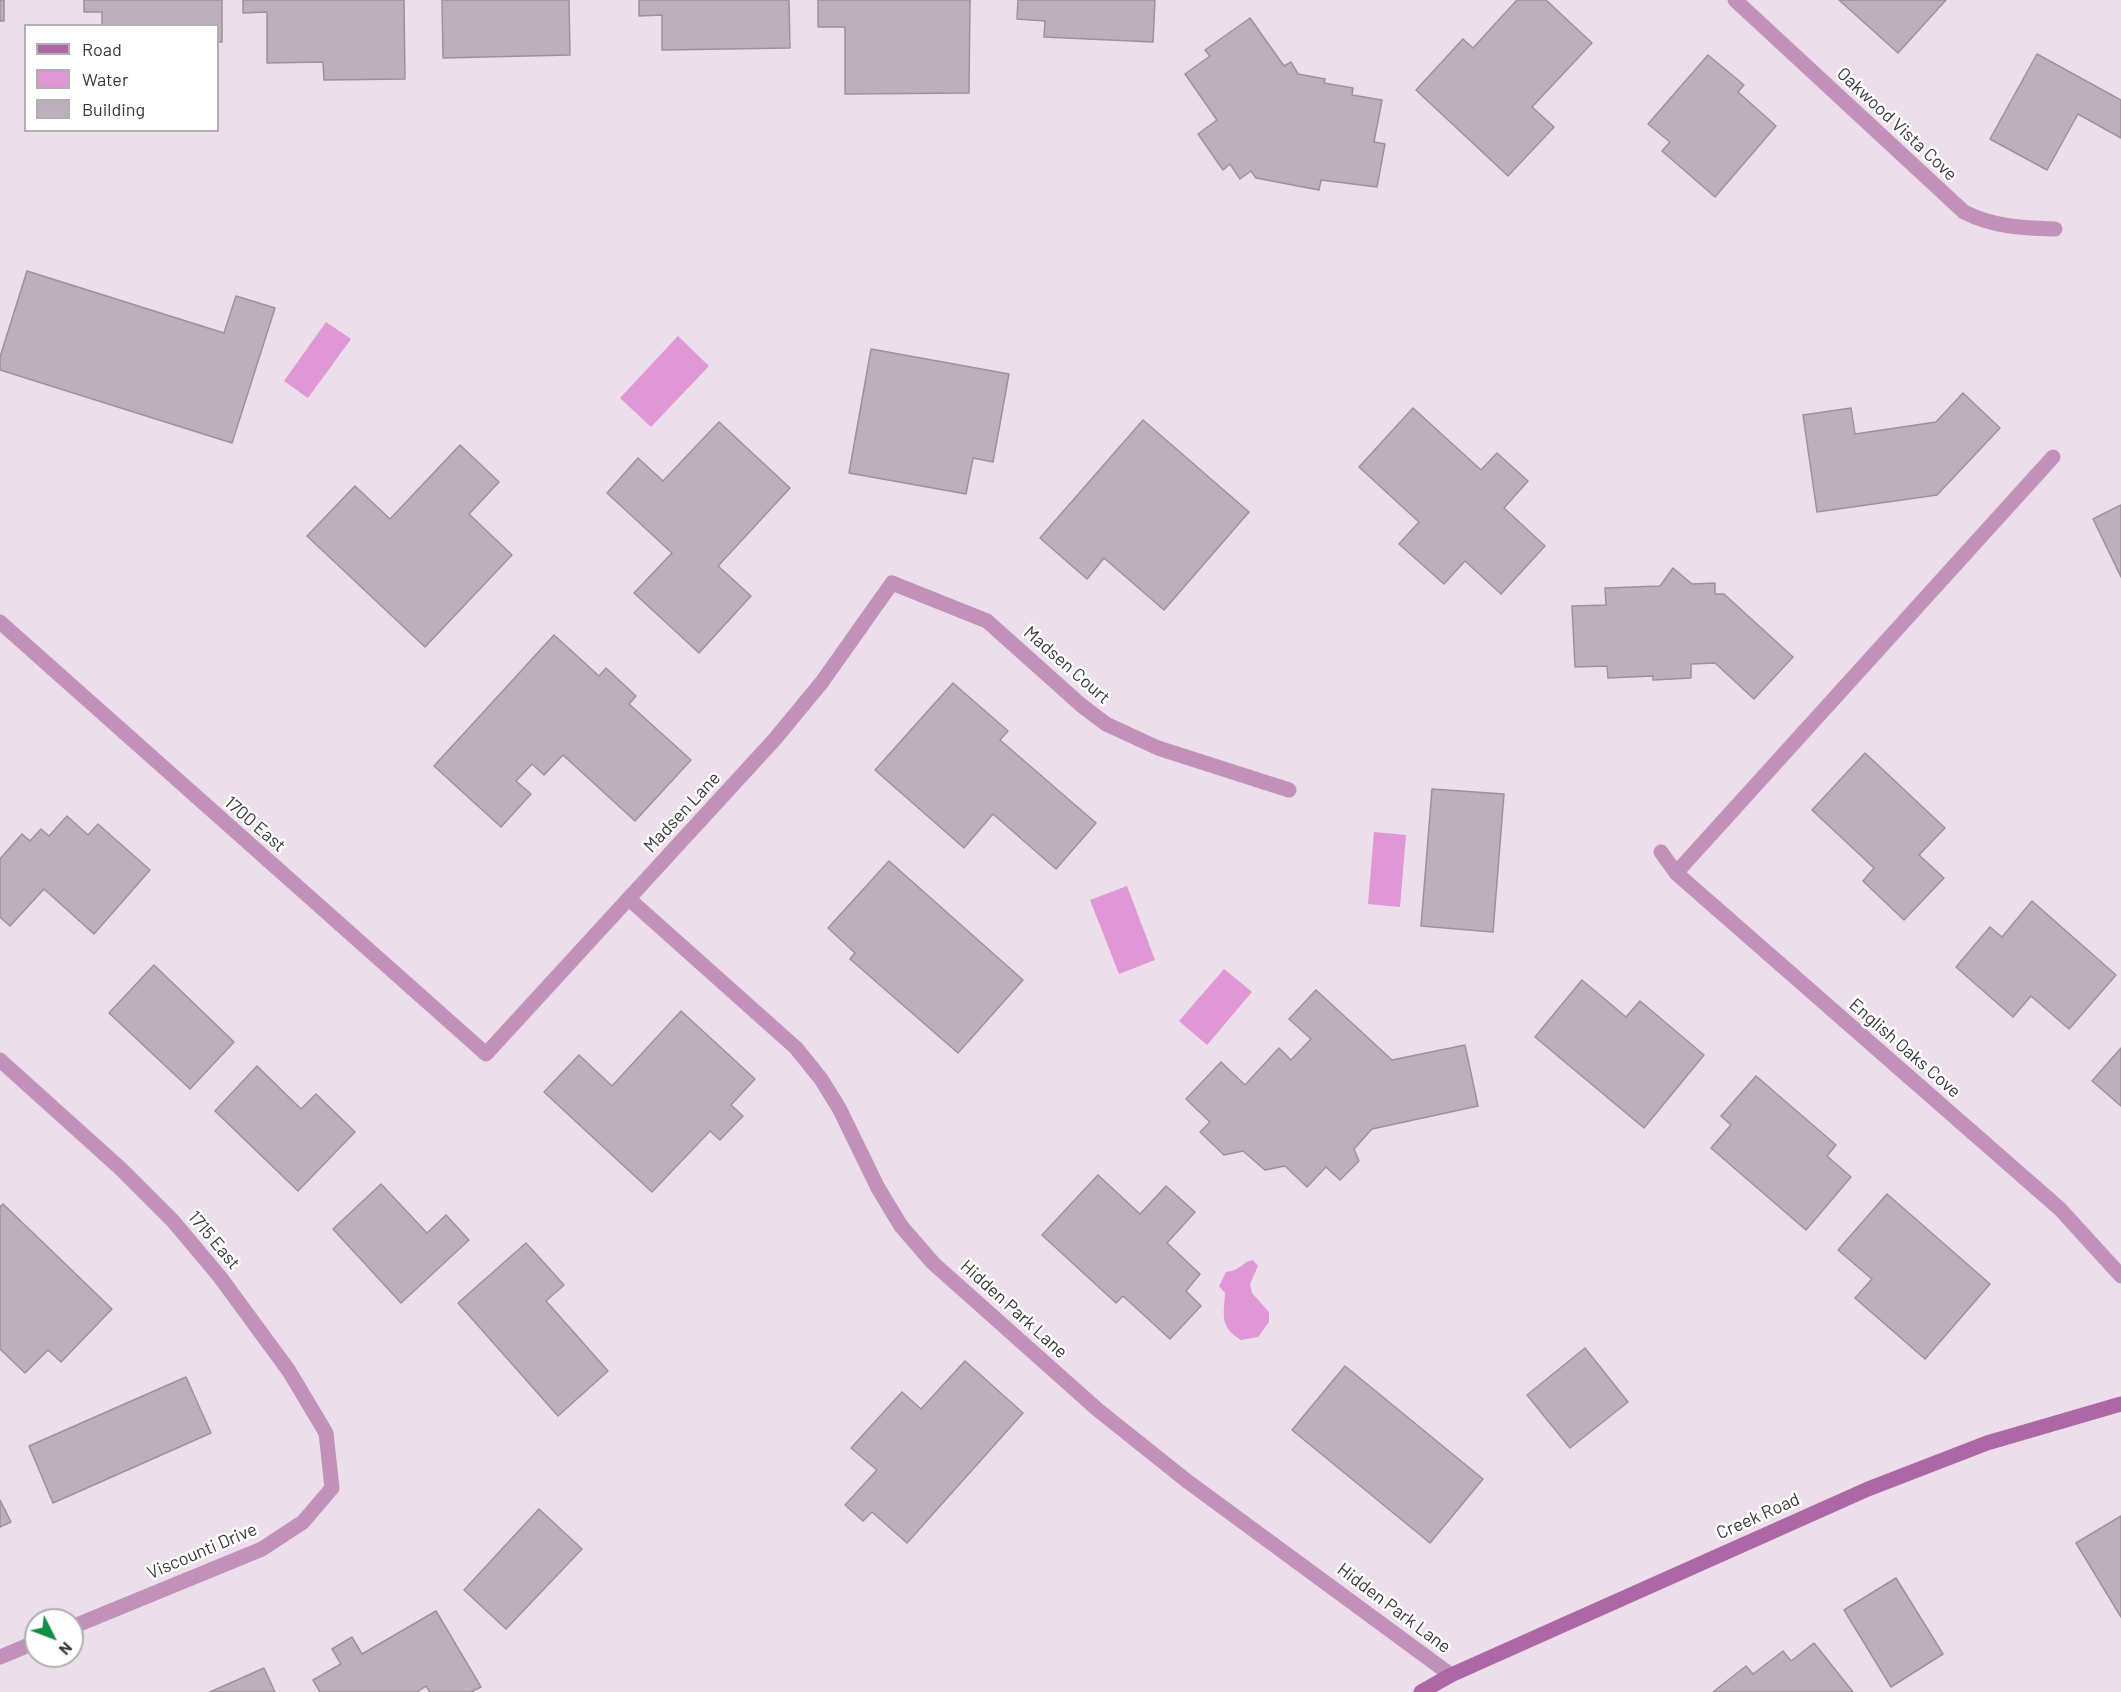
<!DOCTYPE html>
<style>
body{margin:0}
#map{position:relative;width:2121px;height:1692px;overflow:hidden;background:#ecdeea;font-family:Barlow,sans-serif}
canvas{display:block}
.legend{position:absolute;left:24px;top:24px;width:195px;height:108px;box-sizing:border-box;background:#fff;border:2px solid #b1afb1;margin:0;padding:8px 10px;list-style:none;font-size:18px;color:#3b363b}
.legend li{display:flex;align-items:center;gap:12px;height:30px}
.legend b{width:30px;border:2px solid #b1afb1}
.north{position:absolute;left:24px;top:1608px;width:60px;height:60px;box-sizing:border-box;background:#fff;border:2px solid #b1afb1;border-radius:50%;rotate:132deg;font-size:16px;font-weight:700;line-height:24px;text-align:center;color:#3b363b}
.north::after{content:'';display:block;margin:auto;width:21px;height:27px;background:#158c46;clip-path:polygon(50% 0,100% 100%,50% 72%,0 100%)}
</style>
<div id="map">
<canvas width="2121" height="1692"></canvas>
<ul class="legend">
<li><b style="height:8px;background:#ad67a5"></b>Road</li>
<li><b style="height:16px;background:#df97d6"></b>Water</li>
<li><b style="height:16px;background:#bdafbb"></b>Building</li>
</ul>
<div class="north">N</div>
</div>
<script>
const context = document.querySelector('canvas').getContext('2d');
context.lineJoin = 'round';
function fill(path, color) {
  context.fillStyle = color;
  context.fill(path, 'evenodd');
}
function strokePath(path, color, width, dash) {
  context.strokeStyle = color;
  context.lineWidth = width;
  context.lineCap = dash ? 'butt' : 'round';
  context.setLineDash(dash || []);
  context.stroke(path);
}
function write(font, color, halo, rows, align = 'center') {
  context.font = font + ' Barlow,sans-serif';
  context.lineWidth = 5;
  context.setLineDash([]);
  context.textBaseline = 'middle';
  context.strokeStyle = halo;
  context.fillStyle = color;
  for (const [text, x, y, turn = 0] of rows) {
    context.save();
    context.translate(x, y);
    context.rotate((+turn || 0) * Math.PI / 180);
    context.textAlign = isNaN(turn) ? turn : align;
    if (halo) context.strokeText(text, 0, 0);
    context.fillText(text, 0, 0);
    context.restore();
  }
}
const water = new Path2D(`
 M326 322 351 339 308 398 284 381Z
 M678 336 709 366 651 427 620 398Z
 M1374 832 1406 835 1400 907 1368 904Z
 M1127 886 1155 960 1119 974 1090 900Z
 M1224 969 1252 992 1207 1045 1179 1021Z
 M1253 1260 1258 1266 1250 1284 1252 1293 1269 1312V1322L1258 1337 1241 1340C1219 1327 1224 1314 1225 1293L1219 1286 1226 1272C1240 1271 1242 1262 1253 1260Z`);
const building = new Path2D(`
 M0 0H4V21H0Z
 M84 0H222V42H218V26H102V12H84Z
 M243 0H404L405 79 324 80 323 62 267 63V12L243 13Z
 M442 0H569L570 55 443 58Z
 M639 0H789L790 48 662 50V15L639 16Z
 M818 0H970L969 93 845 94V27H818Z
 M1018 0H1155L1153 42 1044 37 1045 21 1017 19Z
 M1517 0H1546L1592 43 1532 107 1554 127 1508 176 1416 90 1463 39 1473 48Z
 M1839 0H1946L1898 53Z
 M1250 18 1284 66 1291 62 1298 74 1325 79 1324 83 1353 88 1352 95 1382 100 1374 142 1385 144 1377 187 1321 180 1319 190 1256 178 1251 171 1240 179 1230 164 1223 170 1198 134 1217 120 1185 74 1210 56 1205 50Z
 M2037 54 2121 100V138L2078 114 2047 170 1990 139Z
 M1708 55 1744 85 1738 92 1776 126 1715 197 1662 151 1670 142 1648 124Z
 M27 271 224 333 236 296 275 308 232 443 0 370V357Z
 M871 349 1009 374 993 462 973 458 966 494 849 473Z
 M1963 393 2000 428 1937 495 1817 512 1803 415 1851 408 1855 434 1936 422Z
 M1413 408 1481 470 1497 453 1528 481 1504 508 1545 546 1501 594 1465 561 1444 584 1399 544 1419 522 1359 467Z
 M1143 420 1249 512 1164 610 1104 558 1087 579 1040 538Z
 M719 422 790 488 718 566 751 596 699 653 634 593 672 553 607 493 638 458 663 481Z
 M460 445 499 482 469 514 512 555 425 647 307 536 355 486 390 519Z
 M2121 505V577L2093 519Z
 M1673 568 1692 584 1715 583V594H1724L1793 657 1754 699 1715 663 1691 664V678L1653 680V676L1608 678 1607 666 1575 667 1572 606 1606 605 1605 588 1660 586Z
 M554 635 599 676 606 668 636 696 629 704 691 760 635 821 563 755 544 775 532 764 516 781 531 794 501 827 434 766Z
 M953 683 1008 731 1000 740 1096 823 1056 869 993 814 964 848 875 770Z
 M1865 753 1945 828 1919 855 1944 878 1904 920 1863 881 1874 868 1812 810Z
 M1432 789 1504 794 1493 932 1421 926Z
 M67 816 88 835 98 824 150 870 94 934 44 889 10 926 0 917V859L22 834 30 841 41 829 49 836Z
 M889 861 1023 980 958 1053 850 959 855 953 828 928Z
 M2032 901 2116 975 2069 1029 2031 996 2013 1017 1956 967 1990 927 2002 937Z
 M154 965 234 1042 190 1089 109 1013Z
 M1582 980 1626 1017 1640 1001 1704 1055 1644 1128 1535 1037Z
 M1316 990 1392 1060 1465 1045 1478 1106 1372 1129 1354 1149 1359 1161 1340 1180 1326 1167 1307 1187 1285 1166 1265 1170 1243 1151 1224 1155 1200 1132 1210 1122 1186 1099 1221 1062 1245 1085 1279 1048 1291 1060 1311 1039 1289 1019Z
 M681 1011 755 1079 731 1105 743 1116 720 1140 710 1131 652 1192 544 1092 579 1055 612 1086Z
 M2121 1048V1106L2092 1081Z
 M257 1066 301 1109 316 1094 355 1132 298 1191 215 1111Z
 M1756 1076 1836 1145 1827 1156 1851 1177 1806 1230 1711 1148 1731 1125 1721 1116Z
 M1098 1175 1140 1214 1166 1186 1195 1212 1167 1243 1200 1274 1186 1291 1201 1306 1170 1339 1123 1296 1116 1303 1042 1235Z
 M381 1184 427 1233 446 1215 469 1240 401 1303 333 1229Z
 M1887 1194 1990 1284 1925 1359 1855 1298 1872 1279 1838 1250Z
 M3 1204 112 1309 61 1362 48 1350 25 1373 0 1349V1207Z
 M526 1243 564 1285 546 1301 608 1371 558 1416 458 1303Z
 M1585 1348 1628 1402 1570 1448 1527 1395Z
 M965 1361 1023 1413 907 1543 872 1512 863 1521 845 1505 877 1470 851 1448 902 1392 921 1409Z
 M1345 1366 1483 1479 1430 1543 1292 1430Z
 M186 1377 211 1433 53 1503 29 1446Z
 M0 1500 11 1522 0 1527Z
 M539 1509 582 1549 506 1629 464 1590Z
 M2121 1516V1617L2076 1543Z
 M1896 1578 1943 1654 1891 1687 1844 1610Z
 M436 1611 481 1687 471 1692H430L426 1686 417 1692H320L313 1680 341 1664 332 1649 352 1637 362 1654Z
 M1814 1643 1853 1692H1713L1746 1666 1753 1674 1783 1651 1791 1661Z
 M264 1668 275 1692H210Z`);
const lane = new Path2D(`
 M1676 873 2053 457`);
const street = new Path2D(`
 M1735 0 1964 212C1994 227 2022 228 2055 229
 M0 622 486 1054 775 739 822 682 892 583 987 621 1081 705 1106 724 1158 748 1289 790
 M1661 852 1676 873 2060 1209 2121 1276
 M629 899 796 1048 821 1079 839 1108 878 1188 901 1226 933 1263 1098 1410 1187 1481 1451 1675
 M0 1060 121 1169 173 1221 220 1277 289 1371 326 1433 332 1488 303 1522 262 1549 72 1627
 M0 1657 36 1642`);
const secondary = new Path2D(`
 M1421 1692 1451 1675 1868 1489 1987 1443 2121 1404`);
const streetNames = [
 ["Oakwood Vista Cove",1897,124,43],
 ["Madsen Court",1067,665,41],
 ["Madsen Lane",682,812,-47],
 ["1700 East",255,824,41],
 ["English Oaks Cove",1905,1048,41],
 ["1715 East",214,1240,50],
 ["Hidden Park Lane",1014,1309,42],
 ["Creek Road",1758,1516,-24],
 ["Viscounti Drive",202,1551,-23],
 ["Hidden Park Lane",1394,1608,37]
];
fill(water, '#df97d6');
fill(building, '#bdafbb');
strokePath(building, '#9e919c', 1.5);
strokePath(lane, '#c191ba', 15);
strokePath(street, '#c191ba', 15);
strokePath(secondary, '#ad67a5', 15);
write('18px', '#3b363b', '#fff', streetNames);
</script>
